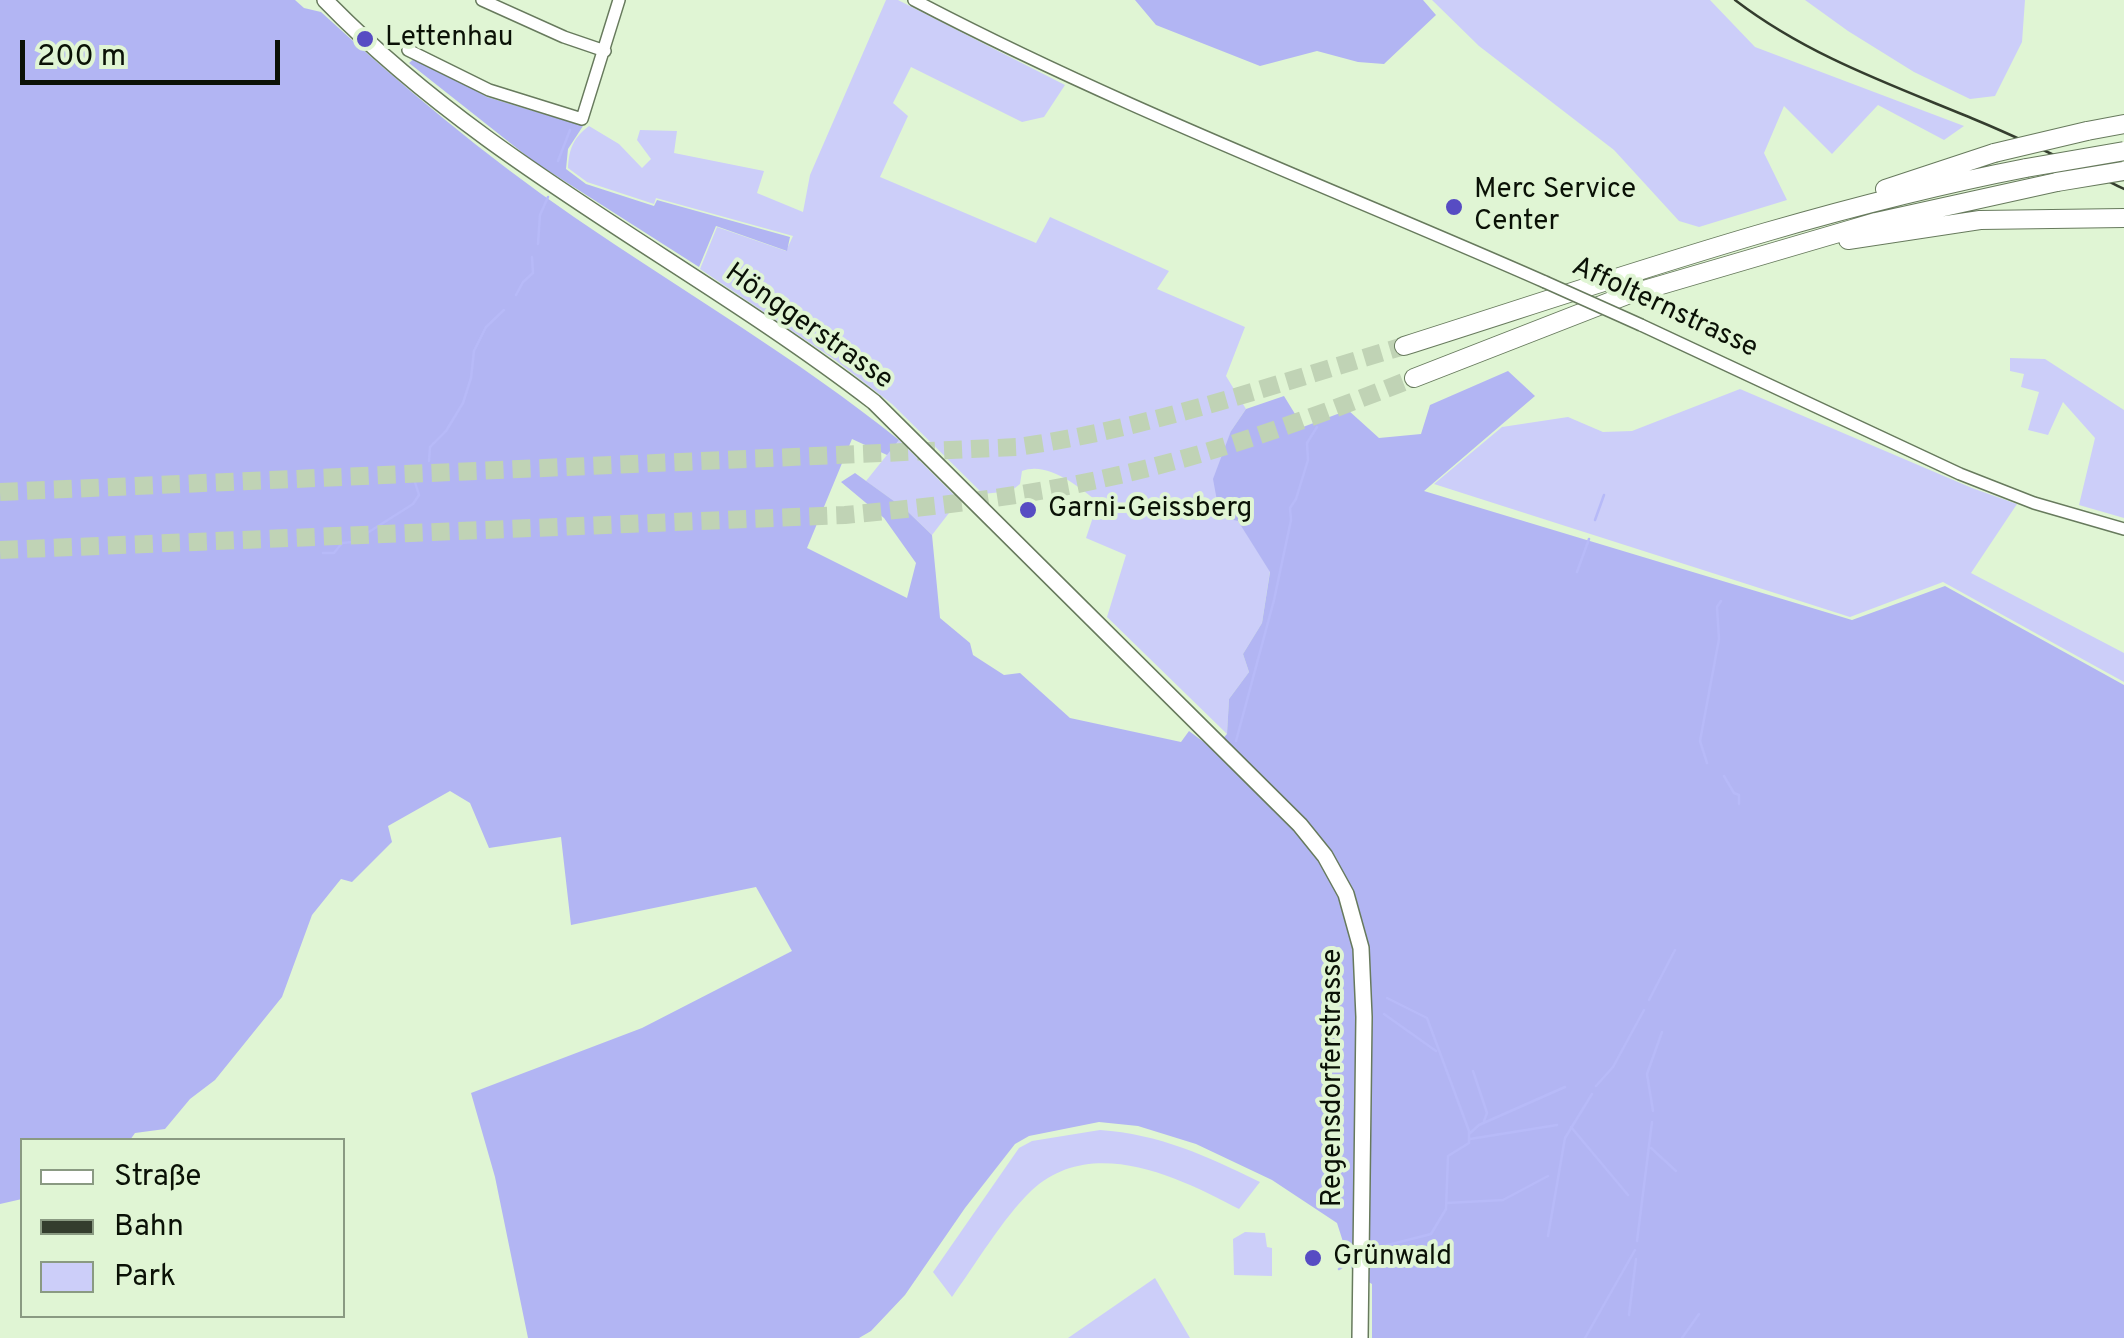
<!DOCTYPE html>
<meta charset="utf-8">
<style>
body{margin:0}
#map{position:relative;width:2124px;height:1338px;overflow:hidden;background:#e0f5d4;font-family:Overpass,sans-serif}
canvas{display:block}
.legend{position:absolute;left:20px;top:1138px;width:325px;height:180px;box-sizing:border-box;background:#e0f5d4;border:2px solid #8a9a82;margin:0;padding:12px 18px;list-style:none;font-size:30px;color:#0a1106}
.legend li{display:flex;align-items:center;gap:20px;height:50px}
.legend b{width:50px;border:2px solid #8a9a82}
.scale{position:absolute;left:20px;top:40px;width:260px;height:45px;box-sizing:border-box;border:5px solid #0a1106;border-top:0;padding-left:12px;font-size:30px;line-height:35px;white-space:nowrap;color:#0a1106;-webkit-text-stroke:8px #e0f5d4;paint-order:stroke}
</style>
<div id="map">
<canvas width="2124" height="1338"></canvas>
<ul class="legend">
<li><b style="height:12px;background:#fff"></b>Straße</li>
<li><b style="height:12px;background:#343d2e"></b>Bahn</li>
<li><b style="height:28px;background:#cccef9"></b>Park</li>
</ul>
<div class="scale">200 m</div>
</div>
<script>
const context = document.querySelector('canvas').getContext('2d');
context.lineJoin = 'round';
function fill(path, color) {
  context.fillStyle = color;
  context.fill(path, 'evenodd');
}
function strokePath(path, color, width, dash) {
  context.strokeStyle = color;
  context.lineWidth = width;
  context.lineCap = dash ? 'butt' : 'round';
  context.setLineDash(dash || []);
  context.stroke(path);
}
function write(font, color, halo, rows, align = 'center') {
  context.font = font + ' Overpass,sans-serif';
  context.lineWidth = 8;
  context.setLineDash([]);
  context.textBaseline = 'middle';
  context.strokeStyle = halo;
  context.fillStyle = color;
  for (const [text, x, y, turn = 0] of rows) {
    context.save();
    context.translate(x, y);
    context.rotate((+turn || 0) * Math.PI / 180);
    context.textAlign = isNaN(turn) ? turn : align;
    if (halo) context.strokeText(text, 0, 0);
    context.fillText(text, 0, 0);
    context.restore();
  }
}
const green = new Path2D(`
 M886 0H898L1065 85 1044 117 1022 122 911 67 893 103 908 116 880 177 1036 243 1050 217 1169 271 1157 289 1245 327 1226 376 1246 409 1231 431 1238 520 1270 571 1262 623 1243 654 1249 672 1229 699 1227 734 1107 617 1126 555 1086 538 1098 502C1079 487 1048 461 1022 471L1020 484 1011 491 983 494 892 404 835 360 700 269 717 227 786 251 793 236 656 198 654 204 587 182 568 168C569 149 573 138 589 126L619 144 642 168 651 159 637 140 640 130 677 131 674 153 764 171 757 193 803 212 810 175Z
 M1432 0H1710L1755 47 1964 126 1944 140 1878 105 1832 154 1784 106 1764 153 1787 200 1699 227 1679 221 1614 150 1479 46Z
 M1805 0H2025L2022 42 1995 96 1970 99 1914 72 1848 31Z
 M2010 358 2045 359 2124 410V518L2079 505 2095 438 2063 402 2048 435 2028 430 2039 392 2021 387 2024 374 2010 371Z
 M1740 389 1972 488 2017 504 1971 573 2124 653V682L1943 582 1850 617 1434 484 1502 427 1568 417 1603 432 1632 431Z
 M899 440 959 500 932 535 905 509 866 481Z
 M1100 1130C1159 1134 1207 1156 1260 1182L1239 1209C1179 1177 1091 1134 1031 1191 1003 1218 975 1265 952 1297L933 1272 1019 1148 1032 1141Z
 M1245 1232 1265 1233 1267 1247 1272 1248V1276L1234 1275 1233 1239Z
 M1155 1278 1190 1338H1068Z`);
const forest = new Path2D(`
 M0 0H295L304 8 321 12C402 86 484 155 574 217 682 291 797 358 899 440L887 455 852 439 807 548 907 598 916 563 884 518 841 482 855 473 905 509 932 535 940 618 970 643 973 655 1004 675 1020 673 1070 718 1181 742 1189 731 1213 749 1227 734 1229 699 1249 672 1243 654 1262 623 1270 572 1238 521 1220 517 1213 479 1231 431 1246 409 1284 396 1303 427 1348 410 1379 438 1421 434 1430 405 1508 371 1535 396 1424 491 1852 620 1945 586 2124 685V1338H1372V1284L1353 1273 1337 1223 1272 1180 1196 1144 1138 1126 1099 1122 1029 1136 1015 1144 965 1208 905 1295 871 1331 859 1338H528L495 1177 471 1093 642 1028 792 951 756 887 571 925 561 837 489 848 470 803 450 791 388 826 392 842 352 882 341 879 312 915 282 997 215 1080 190 1099 165 1129 135 1133 130 1140H22V1199L0 1204Z
 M1135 0H1423L1436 15 1384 64 1358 62 1317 51 1260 66 1156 25Z
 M416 57 487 97 583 126 568 149 566 169 586 184 654 206 657 200 790 237 787 251 716 226 699 267 533 161 409 63Z`);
const stream = new Path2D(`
 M558 161 570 130
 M538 244 540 215 548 197
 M516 295 523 282 533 273 532 257
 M429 461 430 447 446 431 463 403 471 378 474 351 486 327 504 310
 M1595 520 1604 495
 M323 553H334L342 543 353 542 413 504 419 495 414 479 417 472
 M1577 572 1589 539
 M1236 741 1274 600 1291 520 1290 508 1296 499 1308 460 1307 443 1317 427
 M1707 763 1700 741 1719 639 1717 607 1721 601
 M1724 776 1734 793 1739 795V804
 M1649 1000 1675 950
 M1384 1014 1436 1051
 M1473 1071 1487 1113 1484 1121
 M1596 1086 1613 1067 1644 1010
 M1653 1111 1647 1074 1662 1032
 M1571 1127 1628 1195
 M1469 1134 1479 1125 1565 1087
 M1470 1139 1557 1125
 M1651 1148 1676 1171
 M1447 1203 1503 1200 1548 1176
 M1548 1236 1565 1138 1592 1094
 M1637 1241 1652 1122
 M1384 1246 1431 1234 1446 1209 1448 1156 1469 1143V1131L1427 1018 1387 998
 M1368 1252 1380 1248
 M1339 1269 1342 1267
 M1629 1315 1636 1259
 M1585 1338 1635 1250
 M1682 1338 1699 1314`);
const highwayTunnel = new Path2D(`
 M0 492 1018 447C1151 428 1275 384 1404 346
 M0 550 845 515C942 506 1038 495 1132 472 1229 449 1322 414 1414 378`);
const minor = new Path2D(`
 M482 0 564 37 605 51
 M914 0C1118 107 1334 189 1545 282
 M408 50 489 90 582 119 619 0
 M1641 325 1960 474 2034 503 2124 529`);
const major = new Path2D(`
 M325 0C485 165 694 263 874 402L1300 825 1325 856 1346 894 1361 948 1364 1017 1360 1338`);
const highway = new Path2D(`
 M2087 131 2124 124
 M1885 189 1994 153
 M1848 240 1980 220 2124 218
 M1404 346C1609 281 1814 209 2026 168
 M1414 378 1627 295 1876 222 2057 182`);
const rail = new Path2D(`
 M1735 0C1808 56 1892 85 1976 120 2027 141 2075 165 2124 189`);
const minorBridge = new Path2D(`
 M1545 282 1641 325`);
const highwayBridge = new Path2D(`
 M1994 153 2087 131
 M2026 168 2124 151
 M2057 182 2124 171`);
const markers = [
 [365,39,10,"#574cc3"],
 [1454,207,10,"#574cc3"],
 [1028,510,10,"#574cc3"],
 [1313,1258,10,"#574cc3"]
];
const poiNames = [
 ["Lettenhau",385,39],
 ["Merc Service",1474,191],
 ["Center",1474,223],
 ["Garni-Geissberg",1048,510],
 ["Grünwald",1333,1258]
];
const streetNames = [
 ["Affolternstrasse",1664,309,25],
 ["Hönggerstrasse",808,328,35],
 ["Regensdorferstrasse",1334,1078,-90]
];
fill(green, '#cccef9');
fill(forest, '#b2b5f3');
strokePath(stream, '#b7baf8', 2.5);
strokePath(highwayTunnel, '#c0d3b5', 18, [18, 9]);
strokePath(minor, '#677a5d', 14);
strokePath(major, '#677a5d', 18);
strokePath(highway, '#677a5d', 20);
strokePath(minor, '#fff', 11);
strokePath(major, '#fff', 15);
strokePath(highway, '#fff', 18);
strokePath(rail, '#343d2e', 2.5);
strokePath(minorBridge, '#677a5d', 14, []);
strokePath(highwayBridge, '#677a5d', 20, []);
strokePath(minorBridge, '#fff', 11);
strokePath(highwayBridge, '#fff', 18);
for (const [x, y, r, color] of markers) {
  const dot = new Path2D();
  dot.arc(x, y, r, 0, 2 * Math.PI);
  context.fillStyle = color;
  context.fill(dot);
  strokePath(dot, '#e0f5d4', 4);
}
write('28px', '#0a1106', '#e0f5d4', poiNames, 'left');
write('28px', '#0a1106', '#e0f5d4', streetNames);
</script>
